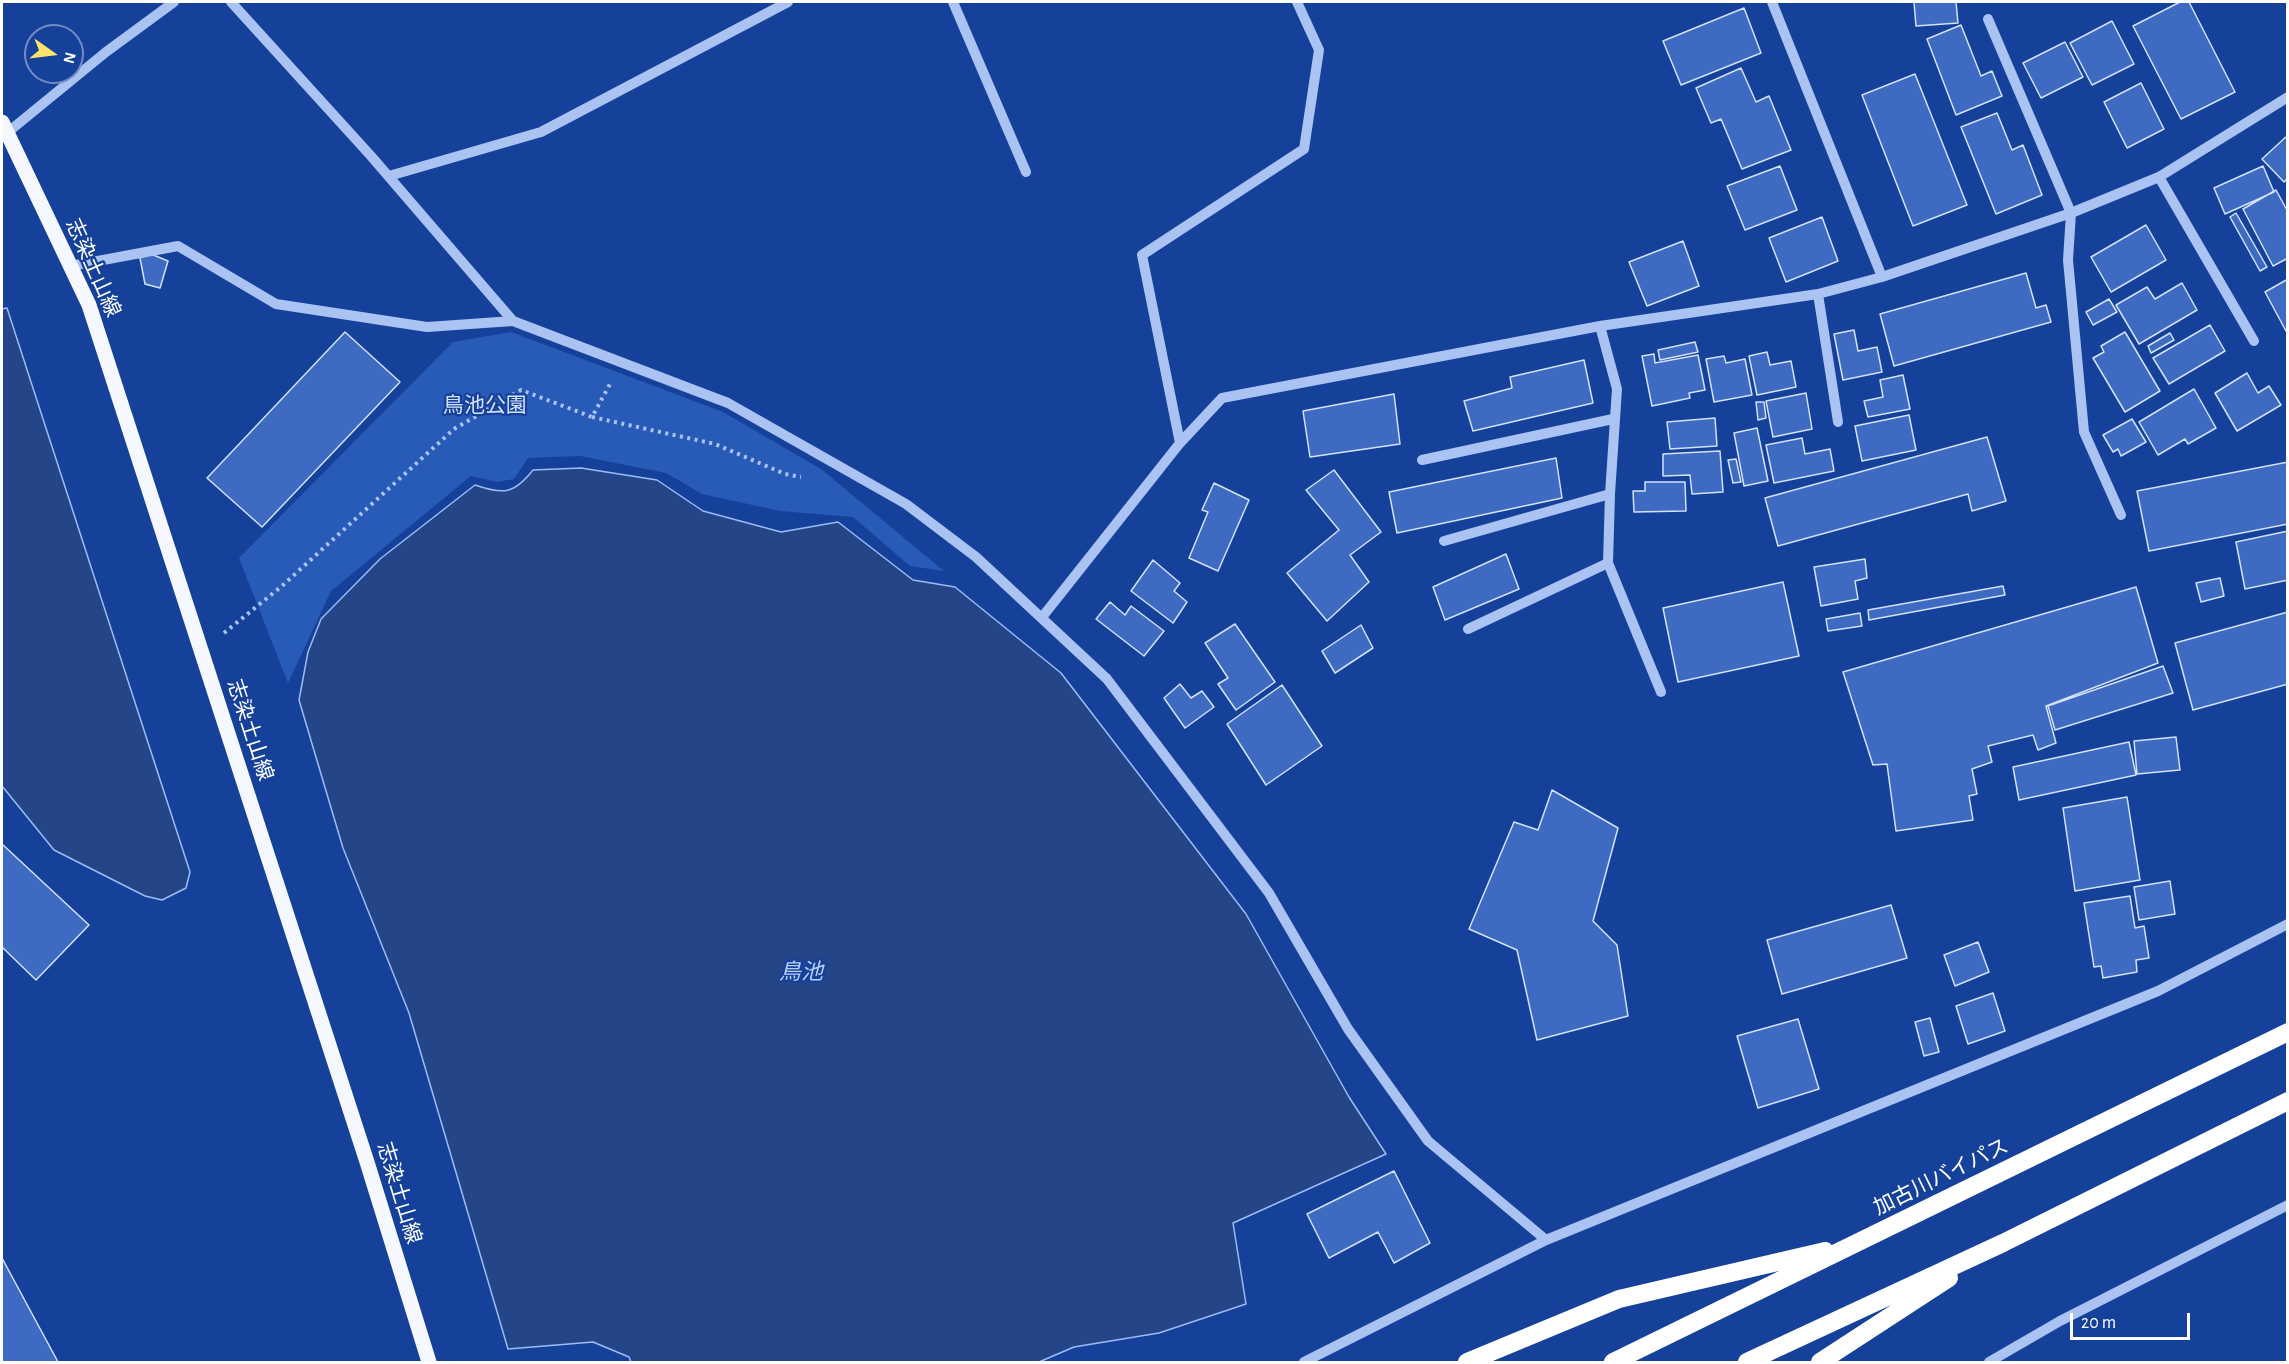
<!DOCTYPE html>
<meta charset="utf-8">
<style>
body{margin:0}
#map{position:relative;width:2289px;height:1364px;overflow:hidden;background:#15419b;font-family:"Alegreya Sans",sans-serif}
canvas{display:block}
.frame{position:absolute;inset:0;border:3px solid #fff;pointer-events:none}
.north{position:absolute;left:24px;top:24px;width:60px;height:60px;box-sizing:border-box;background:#15419b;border:2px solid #738dc3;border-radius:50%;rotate:104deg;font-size:16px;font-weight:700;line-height:24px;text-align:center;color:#fff}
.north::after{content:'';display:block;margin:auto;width:21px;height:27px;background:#ffe46c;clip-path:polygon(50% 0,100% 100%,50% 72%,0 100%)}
.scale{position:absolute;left:2070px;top:1313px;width:120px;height:27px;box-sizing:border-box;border:3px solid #fff;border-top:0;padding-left:8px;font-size:18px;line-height:21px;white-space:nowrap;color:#fff;-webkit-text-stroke:4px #15419b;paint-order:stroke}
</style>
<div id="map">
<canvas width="2289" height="1364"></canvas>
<div class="frame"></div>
<div class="north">N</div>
<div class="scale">20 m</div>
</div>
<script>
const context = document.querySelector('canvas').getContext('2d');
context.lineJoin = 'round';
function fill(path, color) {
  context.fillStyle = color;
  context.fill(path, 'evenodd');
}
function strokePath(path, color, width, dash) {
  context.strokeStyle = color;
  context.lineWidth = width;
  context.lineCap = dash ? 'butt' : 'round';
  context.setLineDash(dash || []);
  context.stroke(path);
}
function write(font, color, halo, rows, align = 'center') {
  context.font = font + ' "Alegreya Sans","Noto Sans JP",sans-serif';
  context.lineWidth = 4.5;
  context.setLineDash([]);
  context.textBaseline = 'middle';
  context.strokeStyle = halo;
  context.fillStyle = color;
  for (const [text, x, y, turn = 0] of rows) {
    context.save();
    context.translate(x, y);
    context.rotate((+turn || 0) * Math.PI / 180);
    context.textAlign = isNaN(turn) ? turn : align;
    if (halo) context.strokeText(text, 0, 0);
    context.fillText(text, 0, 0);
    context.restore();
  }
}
const green = new Path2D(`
 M511 332 723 412 821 469 944 571 910 566 853 517 780 511 702 494 666 473 580 456 528 458 514 479 497 482 471 476 331 591 288 683 239 558 453 342Z`);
const water = new Path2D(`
 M7 308 190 872 186 888 162 900 145 896 54 850 2 786V309Z
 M581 468 657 480 703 511 781 532 838 522 913 580 955 587 1061 673 1246 914 1349 1097 1386 1154 1233 1223 1246 1304 1159 1333 1074 1347 1039 1362H631L629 1357 593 1342 508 1349 409 1013 343 848 299 700 308 652 321 619 380 559 475 485C504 495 514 494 533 470Z`);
const building = new Path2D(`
 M1914 2H1956L1958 23 1916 26Z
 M2180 2H2189L2235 92 2181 119 2133 26Z
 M1744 8 1761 53 1681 85 1663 41Z
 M2112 21 2134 64 2092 85 2070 43Z
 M1961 25 1981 76 1992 71 2002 96 1956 115 1927 39Z
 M2065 42 2083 77 2041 98 2023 63Z
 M1741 68 1756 102 1769 96 1791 150 1742 169 1721 119 1711 123 1696 88Z
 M1915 74 1967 205 1913 226 1862 95Z
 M2141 83 2164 129 2127 148 2104 102Z
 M1997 113 2012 150 2023 145 2042 195 1996 214 1961 127Z
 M2288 135V178L2284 182 2262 159Z
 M1780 166 1797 210 1745 230 1727 186Z
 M2263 166 2274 192 2225 214 2214 188Z
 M2276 190 2288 212V258L2273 266 2243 209Z
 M2236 213 2267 267 2260 271 2230 217Z
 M1822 217 1838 261 1786 282 1769 238Z
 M2146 225 2166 260 2111 292 2091 257Z
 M1683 241 1699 286 1647 306 1629 262Z
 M151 254 168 261 160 288 145 284 140 258Z
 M2026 273 2036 308 2046 305 2051 322 1894 366 1880 314Z
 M2288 279V330L2286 331 2265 292Z
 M2182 283 2197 310 2139 344 2116 305 2147 287 2155 299Z
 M2109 299 2117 312 2093 325 2086 312Z
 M2210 325 2225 351 2169 384 2153 358Z
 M1854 330 1858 351 1877 347 1882 372 1843 380 1834 334Z
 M345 332 400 382 262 527 207 478Z
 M2125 332 2160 391 2125 412 2093 358 2104 352 2101 346Z
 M2170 333 2174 340 2151 353 2148 346Z
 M1695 342 1698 352 1660 360 1658 350Z
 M1767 352 1770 365 1791 361 1796 387 1757 395 1749 356Z
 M1654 354 1655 363 1698 355 1705 390 1689 393 1690 398 1652 406 1642 356Z
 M1724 356 1726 363 1745 359 1752 395 1714 402 1706 359Z
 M1584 360 1593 403 1473 431 1464 401 1512 388 1510 377Z
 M2247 373 2258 393 2269 386 2281 405 2237 431 2215 393Z
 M1903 375 1910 409 1868 417 1864 401 1883 397 1880 380Z
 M2194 389 2216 428 2188 444 2185 439 2158 455 2139 422Z
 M1806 393 1812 429 1773 437 1766 401Z
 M1394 394 1400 444 1310 457 1303 411Z
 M1756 402H1764L1766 418 1758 420Z
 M1909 415 1916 450 1862 461 1855 426Z
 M1715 418 1717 446 1670 449 1667 422Z
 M2132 419 2146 442 2121 456 2118 449 2113 452 2103 435Z
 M1757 428 1768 481 1744 486 1734 433Z
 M1987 437 2006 501 1972 511 1968 494 1778 546 1765 498Z
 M1802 438 1805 454 1830 449 1834 471 1774 483 1766 445Z
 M1720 451 1723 492 1692 494 1690 475 1663 476V454Z
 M1556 458 1562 498 1397 533 1389 492Z
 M1736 459 1741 482 1733 483 1728 460Z
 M2288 462V524L2149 551 2137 491Z
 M1334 470 1381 532 1350 555 1369 582 1327 621 1287 573 1339 530 1306 490Z
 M1645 482H1685L1686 511 1634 512 1633 491H1645Z
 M1214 483 1249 500 1218 571 1189 558 1208 512 1202 510Z
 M2288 531V580L2245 589 2236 542Z
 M1506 554 1519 589 1445 620 1433 587Z
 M1865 559 1867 578 1855 581 1858 599 1821 606 1814 567Z
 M1153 560 1180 583 1174 591 1187 602 1173 623 1131 591Z
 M2220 578 2224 596 2201 602 2196 583Z
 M1783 582 1799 656 1678 682 1663 608Z
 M2003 586 2005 595 1869 620 1868 610Z
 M2136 587 2158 663 2046 706 2056 743 2038 750 2033 735 1988 746 1992 762 1972 769 1977 794 1969 796 1973 820 1896 831 1887 764 1873 765 1843 672Z
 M1110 602 1125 615 1131 606 1164 631 1144 656 1096 619Z
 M2288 612V684L2193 710 2175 643Z
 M1860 613 1862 626 1828 631 1826 619Z
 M1235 624 1275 682 1236 710 1218 684 1228 678 1205 643Z
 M1361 625 1373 648 1335 673 1322 651Z
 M2163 666 2173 693 2055 730 2048 706Z
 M1180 684 1191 698 1202 691 1214 707 1185 728 1164 698Z
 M1282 685 1322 746 1266 785 1227 724Z
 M2176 737 2180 770 2137 774 2134 741Z
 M2129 742 2136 775 2019 800 2013 767Z
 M1552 790 1618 828 1593 921 1617 945 1628 1016 1537 1040 1517 950 1469 929 1514 822 1538 830Z
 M2127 797 2140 880 2075 891 2063 808Z
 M2 844 89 925 36 980 2 947Z
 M2170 881 2175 914 2139 920 2134 887Z
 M2130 896 2135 928 2144 926 2149 958 2136 960 2137 972 2103 978 2101 966 2094 967 2084 903Z
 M1891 905 1907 958 1782 994 1767 940Z
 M1978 942 1989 972 1955 986 1944 955Z
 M1993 993 2005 1031 1968 1044 1956 1006Z
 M1930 1018 1939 1052 1924 1056 1915 1022Z
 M1798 1019 1819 1089 1758 1108 1737 1036Z
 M1394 1171 1430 1243 1394 1263 1378 1232 1329 1258 1307 1214Z
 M2 1258 58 1362H2Z`);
const path = new Path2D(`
 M592 417 715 444 785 474 801 477
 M224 633 282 586 454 429 521 390 592 417 610 384`);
const minor = new Path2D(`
 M231 2 371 156 513 321
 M953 2 1026 172
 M1772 2 1882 277
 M1988 19 2071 213 2068 260 2084 432 2121 515
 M2 137 106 52 174 2
 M389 176 541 132 788 2
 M2159 177 2254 341
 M71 266 178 246 276 304 427 327 513 321 728 403 906 504 976 557 1107 679 1269 893 1348 1029 1428 1141 1546 1240
 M1818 294 1838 422
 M1180 443 1222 398 1600 326 1818 294 1882 277 2071 213 2159 177 2288 97
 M1422 460 1613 419
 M1444 541 1610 494 1617 389 1600 326
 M1608 563 1661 692
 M1043 616 1180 443 1142 255 1304 149 1319 50 1297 2
 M1468 629 1608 563 1610 494
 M1304 1362 1546 1240 2158 991 2288 924
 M1989 1362 2060 1321 2288 1205`);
const major = new Path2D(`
 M2 122 89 305 367 1162 429 1362`);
const highway = new Path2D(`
 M1467 1362 1619 1299 1825 1251
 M1613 1362 2288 1032
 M1747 1362 2003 1243 2288 1101
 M1820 1362 1949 1278`);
const streetNames = [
 ["志染土山線",93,268,66],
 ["志染土山線",250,730,72],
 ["加古川バイパス",1941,1177,-26],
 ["志染土山線",399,1193,73]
];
const parkNames = [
 ["鳥池公園",485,406]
];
const waterNames = [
 ["鳥池",801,972]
];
fill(green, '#285ab8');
fill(water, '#254589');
strokePath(water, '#9dbcf5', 1.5);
fill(building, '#3e6ac1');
strokePath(building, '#d2e1fd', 1.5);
strokePath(path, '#aac3f3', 4, [3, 4.5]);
strokePath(minor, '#aac3f3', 10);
strokePath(major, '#f6f8ff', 15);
strokePath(highway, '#fff', 18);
write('21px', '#fff', '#15419b', streetNames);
write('21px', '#d2e1fd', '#15419b', parkNames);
write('italic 22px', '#b7cef9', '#15419b', waterNames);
</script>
